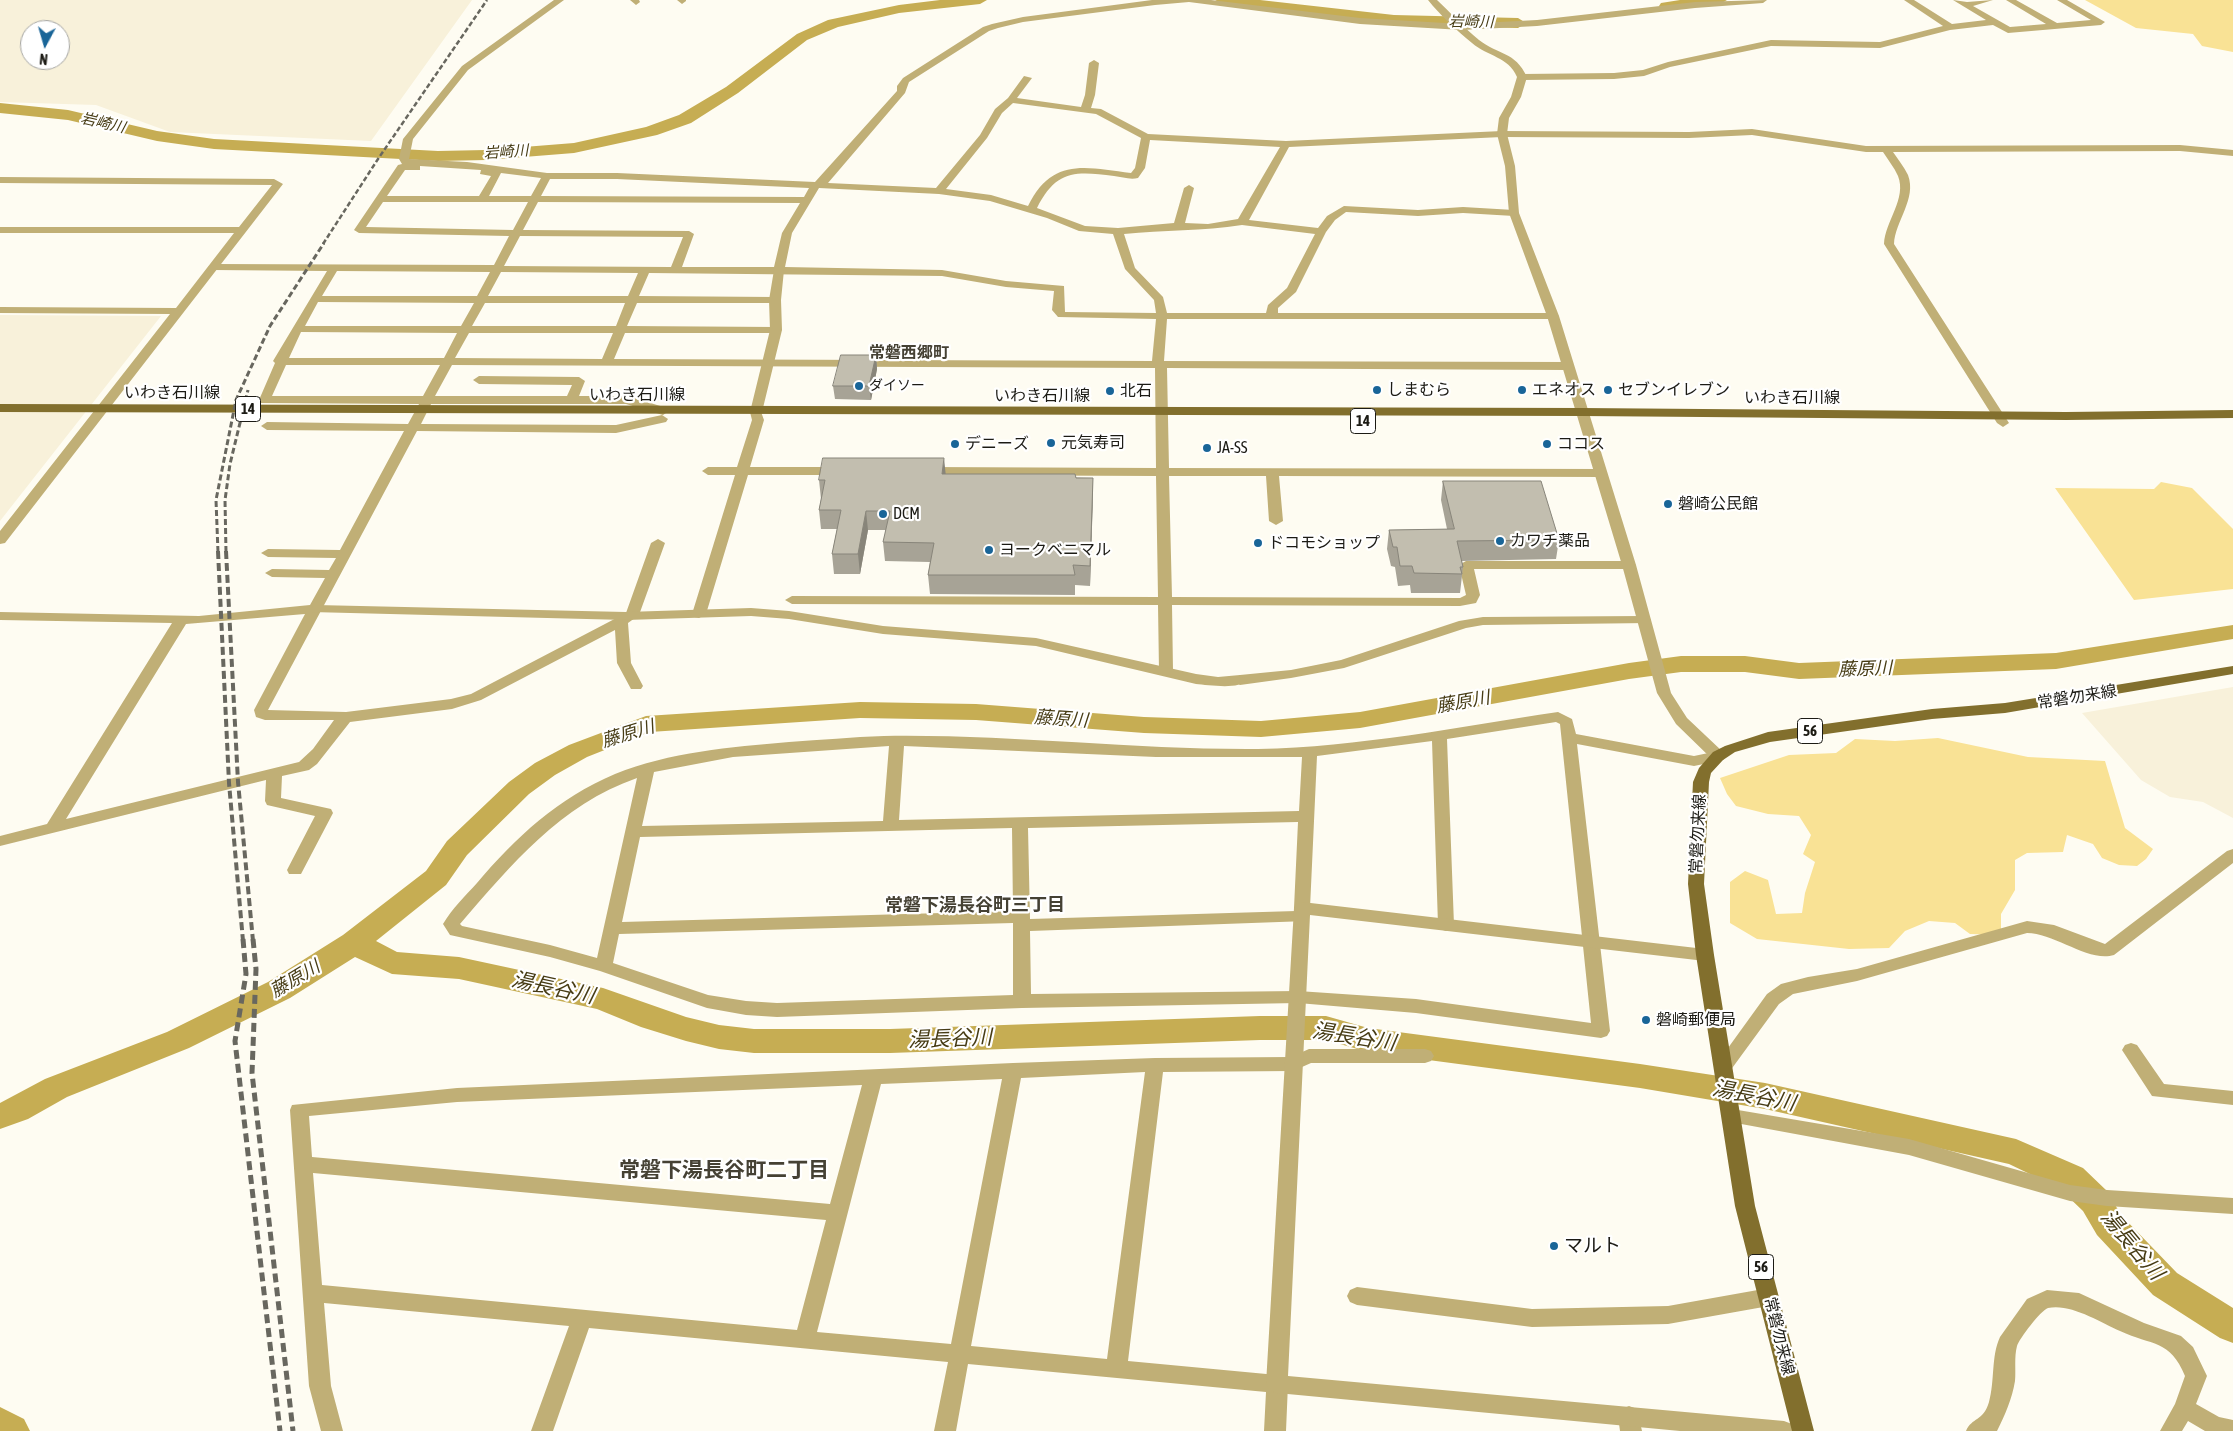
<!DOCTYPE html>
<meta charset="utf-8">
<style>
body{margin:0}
#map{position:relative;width:2233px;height:1431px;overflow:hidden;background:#fefcf2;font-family:"Asap Condensed",sans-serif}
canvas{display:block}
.north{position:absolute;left:20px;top:20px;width:50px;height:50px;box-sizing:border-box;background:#fff;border:1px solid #a4a4a1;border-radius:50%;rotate:186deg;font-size:14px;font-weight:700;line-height:20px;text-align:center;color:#1c1b15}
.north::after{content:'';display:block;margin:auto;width:18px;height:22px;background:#196598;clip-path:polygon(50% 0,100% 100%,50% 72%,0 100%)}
</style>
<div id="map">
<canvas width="2233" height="1431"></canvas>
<div class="north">N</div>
</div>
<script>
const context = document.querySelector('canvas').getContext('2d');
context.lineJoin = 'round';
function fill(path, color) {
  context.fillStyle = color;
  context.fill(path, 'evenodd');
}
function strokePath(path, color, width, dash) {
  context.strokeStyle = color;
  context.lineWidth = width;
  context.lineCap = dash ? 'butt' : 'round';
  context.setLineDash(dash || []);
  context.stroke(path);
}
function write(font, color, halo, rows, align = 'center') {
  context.font = font + ' "Asap Condensed","Noto Sans JP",sans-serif';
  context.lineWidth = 4.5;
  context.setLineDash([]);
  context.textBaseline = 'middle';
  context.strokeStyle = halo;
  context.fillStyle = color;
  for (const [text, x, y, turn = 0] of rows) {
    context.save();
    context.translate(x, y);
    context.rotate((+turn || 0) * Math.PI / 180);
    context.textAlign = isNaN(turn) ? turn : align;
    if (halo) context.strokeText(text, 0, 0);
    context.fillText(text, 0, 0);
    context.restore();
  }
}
const built = new Path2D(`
 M0 0H472L371 141 170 132 96 105 0 102ZM30 30H60V60H30Z
 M0 315 161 316 0 521Z
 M2233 687V818L2203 802 2170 797 2141 780 2082 713Z`);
const green = new Path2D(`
 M2085 0H2233V52L2202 46 2193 34 2136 28Z
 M2161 482 2192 488 2233 529V589L2134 600 2055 488 2154 489Z
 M1938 738 2028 757 2105 761 2125 828 2153 849 2146 859 2137 866 2119 865 2102 858 2093 844 2067 835 2063 852 2027 853 2015 860V890L2001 914V935L1970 934 1955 923 1929 921 1905 931 1889 948 1849 949 1757 939 1730 923V882L1745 871 1768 880 1776 914 1802 913 1805 893 1815 862 1803 854 1811 835 1799 816 1768 814 1736 806 1727 794 1720 778 1789 755 1836 753 1855 739 1895 741Z`);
const river = new Path2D(`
 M940 0H987L980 4 899 13 838 27 807 40 738 93 691 123 657 135 574 153 486 160 438 161 214 149 157 141 68 120 0 113V103L68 110 157 131 214 139 438 151 486 150 574 143 646 127 679 115 726 87 797 34 828 20 899 5Z
 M1215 0H1260L1394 15 1518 18 1526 23 1518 28 1394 25 1222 4Z
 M1680 0H1727L1720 4 1666 10 1659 6 1661 3Z
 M2233 625V639L2056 669 1799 679 1745 672H1681L1629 679 1360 728 1261 737 1144 733 976 720 860 718 650 732 587 757 555 775 529 794 467 855 446 885 376 941 397 952 459 957 603 988 686 1017 719 1025 754 1029H890L1260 1016H1326L1368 1028 1640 1064 1765 1083 2016 1139 2083 1168 2107 1191 2121 1215 2177 1273 2233 1308V1343L2220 1338 2153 1295 2097 1235 2083 1211 2059 1188 2009 1164 1765 1109 1640 1088 1368 1052 1326 1040H1260L890 1053H754L719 1049 686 1041 641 1027 597 1009 459 979 392 974 355 957 290 998 189 1048 67 1097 28 1119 0 1129V1103L45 1079 167 1032 268 982 343 935 426 871 447 841 509 782 535 763 569 745 646 716 860 702 976 704 1144 717 1261 721 1360 712 1629 663 1681 656H1745L1799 663 2056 653Z
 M0 1407 24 1419 30 1431H0Z`);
const minor = new Path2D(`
 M554 0H564L468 70 413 139 409 159 467 162 547 173H617L815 182 897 91V86L903 78 983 27 992 24 1023 17 1152 0H1211L1360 18 1462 24 1537 20 1695 2 1767 0 1763 3 1695 8 1537 26 1462 30 1360 24 1189 2 1155 5 1023 22 998 28 989 31 909 82 905 93 828 183 936 188 980 135 995 109 1008 98 1024 76 1032 78 1017 98 1081 107 1085 95 1089 63 1094 60 1099 63 1095 95 1091 108 1101 109 1148 134 1286 141 1502 131 1689 132 1752 129 1866 146 2180 145 2233 150V156L2180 151 1893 152C1898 159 1904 167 1908 175 1917 199 1895 221 1894 244L2009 423 2003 427 1997 423 1884 244C1885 221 1907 199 1898 176 1894 167 1888 160 1883 152H1866L1752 135 1689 138 1502 137 1289 147 1249 220 1318 228 1327 216 1344 206 1418 210 1463 207 1514 210 1519 213 1514 216 1463 213 1418 216 1346 212 1335 220 1326 232 1296 292 1278 308V313H1553L1559 316 1553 319H1167L1164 361 1567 362 1573 366 1567 370 1167 368 1169 468 1601 469 1607 473 1601 477 1279 476 1283 521 1276 525 1269 521 1266 476H1169L1172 597 1460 598 1466 595 1459 565 1466 561H1629L1636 565 1629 569H1474L1480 595 1476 603 1460 606 1172 605 1173 671 1166 675 1159 671 1158 605 792 604 785 600 792 596 1158 597 1156 476 925 475 919 471 925 467 1156 468 1155 368 452 365 435 396H567L572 385 479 384 473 380 479 376 579 377 585 381 579 396H627L667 408 669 411 663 415 626 404H431L421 424 616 425 662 415 668 419 666 422 616 433 417 431 268 710 346 712 451 699 471 694 626 613 651 543 658 539 665 543 639 615 628 623 631 663 643 686 641 689H631L617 663 615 630 481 700 452 709 350 722 317 764 309 770 282 776 281 798 331 809 333 813 301 874H289L287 870 315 816 267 805 265 801 266 780 0 846V836L47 824 172 623 0 620V612L199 616 310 605 325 578 272 577 265 573 272 569 329 570 336 558 268 557 261 553 268 549 340 550 404 431 267 430 261 426 267 422 408 424 419 404 261 403 259 400 275 363 273 361 327 271 213 270 208 267 213 264 494 265 509 236 359 233 354 230 398 165 402 164 399 159 403 139 462 66ZM1013 103 1096 114 1141 138 1135 168 1131 173C1085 167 1052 157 1028 206L991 195 946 189 987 138 1002 113ZM1150 140 1280 147 1238 219 1208 224 1185 223 1194 188 1189 185 1184 188 1174 223 1118 228 1085 226 1037 208C1056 170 1075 171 1114 176 1122 177 1130 180 1138 178L1145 168ZM420 166 481 170 480 174 491 176 479 196H387L405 170H420ZM501 173 541 178 531 196H489ZM550 179H617L809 188 804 197 541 196ZM819 188 939 194 990 201 1047 218 1079 231 1113 234 1125 269 1154 300 1156 313 1065 312 1064 286 1006 281 942 270 785 267 792 233ZM383 202H528L513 230 366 227ZM538 202 800 203 782 233 774 267H682L694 234 689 231 523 230ZM1242 225 1315 234 1287 288 1268 305 1266 313H1167L1163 297 1135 268 1124 234C1163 230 1203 231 1242 225ZM520 236 683 237 671 267 504 266ZM337 271 490 272 477 296H322ZM501 272 638 273 628 296H488ZM649 273 942 276 1006 287 1054 291 1052 310 1058 317 1156 319 1152 361 614 359 625 333H776L782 330 776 327 627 326 637 303H775L781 300 775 297 639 296ZM318 302 474 303 461 326H305ZM485 303H625L616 326H472ZM301 332 457 333 444 358H289ZM469 333H613L602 359 455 358ZM286 365H440L423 396H272ZM305 614 254 710 256 717 265 720H334L313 749 299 762 66 819 186 624Z
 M630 0H639L640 2 636 5Z
 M677 0H686V1L682 4Z
 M1904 0H1914L1952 24 1986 20 1953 0 1967 2 1993 0 1973 6 2010 27 2046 24 2006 0H2016L2057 23 2091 20 2057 0H2067L2105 22 2101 25 2008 33 1993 25 1950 30 1880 48 1771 46 1670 67 1644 76 1614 79 1522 80 1517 77 1522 74 1614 73 1643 70 1668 62 1771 40 1880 42 1943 26Z
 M756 408 760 409 764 420 750 467H840L846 471 840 475H748L706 614 699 618 694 617 692 614 735 475H708L702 471 708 467H737L752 420 750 412Z
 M1644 616 1649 617 1651 620 1649 623 1483 625 1466 628 1344 668 1291 678 1240 685 1233 680 1240 675 1291 670 1341 660 1459 621 1483 617Z
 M1558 712 1572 719 1576 734 1694 756 1718 751 1726 756 1723 760 1694 766 1577 744 1610 1031 1607 1036 1601 1038 1416 1013 1298 1003 1022 1008 777 1017 746 1015 707 1008 600 971 550 957 450 935 443 924C452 909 465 896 477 883 516 837 558 798 615 774 670 752 730 747 789 742 821 740 852 737 884 736 1009 734 1133 750 1258 749 1359 747 1458 727 1558 712ZM1556 722 1560 724 1591 1023 1416 999 1298 991 1031 994 1030 931 1307 921 1309 917 1306 913 1310 908 1317 756 1432 741 1438 925 1440 929 1446 931 1452 929 1454 925 1447 739ZM889 746 883 821 642 826 654 772 733 757ZM904 746 1156 757H1302L1299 811 899 820ZM637 778 597 958 550 945 462 926 460 924C512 864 560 805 637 778ZM1298 822 1294 908 1296 911 1030 919 1028 828ZM1012 828 1013 911 622 922 640 837ZM1013 923V995L777 1003 746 1001 708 995 613 963 619 934Z
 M2233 849V863L2114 955C2089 963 2055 933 2027 933L1857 981 1793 994 1779 1004 1730 1071 1724 1073 1718 1071 1715 1066 1767 994 1781 984 1808 977 1857 969 2027 921 2054 925 2105 944 2227 851Z
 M2131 1043 2137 1045 2164 1084 2233 1091V1105L2152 1096 2122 1050 2125 1045Z
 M1309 1049H1425L1431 1051 1434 1056 1431 1061 1425 1063H1311L1293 1071 1163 1072 1128 1361 1277 1375 1284 1377 1288 1384 1286 1431H1264L1266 1392 968 1364 956 1431H934L948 1362 589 1328 553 1431H531L569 1326 324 1303 331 1386 343 1431H321L309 1386 290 1110 292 1105 457 1088 1013 1063 1155 1058 1291 1057ZM1145 1072 1107 1359 971 1346 1021 1078ZM1002 1079 951 1344 817 1332 881 1084ZM862 1085 830 1204 312 1157 309 1116 457 1102ZM313 1173 826 1220 797 1330 322 1285Z
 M1357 1287 1532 1309 1668 1306 1769 1288 1776 1291 1779 1297 1776 1303 1769 1306 1668 1324 1532 1327 1357 1305 1350 1302 1347 1296 1350 1290Z
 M2047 1290 2079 1293 2144 1323 2181 1336 2193 1347 2207 1376 2196 1404 2219 1417 2233 1420V1431H2205L2188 1421 2182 1431H2160L2175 1404 2185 1376C2170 1339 2152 1346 2120 1331 2100 1322 2070 1303 2048 1308 2041 1310 2019 1339 2017 1346 2014 1357 2016 1370 2015 1381 2012 1399 2005 1415 1997 1431H1966C1972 1417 1983 1422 1989 1402 1995 1381 1991 1356 2000 1337L2027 1299Z
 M1629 1406 1637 1409 1642 1431H1620L1618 1416 1621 1409Z`);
const tertiary = new Path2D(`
 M1428 0H1437C1451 13 1464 28 1479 40 1498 55 1515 51 1527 77L1521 97 1509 118 1507 134 1515 166 1519 213 1559 316 1636 565 1671 693 1687 718 1723 752 1726 756 1723 760H1713L1676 724 1657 693 1622 565 1547 316 1509 213 1505 166 1497 134 1499 118 1511 97 1517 77C1508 56 1488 57 1472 43 1457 31 1440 15 1428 0Z
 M0 177 274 179 283 184 5 543 0 544V531L170 314 0 313V307L176 308 234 233H0V227H239L272 185 0 183Z
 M779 267 784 270 781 300 782 330 762 412 756 416 750 412 770 330 769 300 774 270Z
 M316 605 626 612 751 608 789 611 883 626 1036 638 1196 674 1218 677 1240 675 1247 680C1240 690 1208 685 1196 684L1036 646 883 634 789 619 751 616 626 620 311 612 309 609Z
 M1302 902 1705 949 1711 951 1714 955 1711 959 1705 961 1310 915 1288 1376 1784 1421 1792 1424 1795 1431H1680L1277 1393 1270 1391 1266 1384 1294 908 1296 904Z
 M1732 1109 1909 1139 2070 1185 2107 1190 2233 1198V1214L2107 1206 2070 1201 1909 1155 1725 1121 1723 1116 1725 1111Z`);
const primary = new Path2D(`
 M0 404 1582 408 2066 412 2233 410V418L2066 420 1582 416 0 412Z
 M2233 666V674L2005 713 1932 719 1770 742 1735 752 1723 760 1711 773 1709 782 1704 884 1714 955 1755 1206 1814 1431H1792L1735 1206 1696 955 1688 884 1693 782 1699 768 1713 752 1725 746 1768 732 1932 709 2005 703Z`);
const railFar3 = new Path2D(`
 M323 244 378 159 487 0`);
const railFar2 = new Path2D(`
 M218 552 216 500 236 400 270 326 324 243
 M226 552 225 500 230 464 248 390`);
const railFar1 = new Path2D(`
 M218 551 229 783 243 941
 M226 551 238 782 253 941`);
const rail = new Path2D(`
 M243 939 246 974 235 1041 280 1431
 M253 939 256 969 252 1073 293 1431`);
const wall = new Path2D(`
 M876 355 877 369 871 400 835 399 833 386Z
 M945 474 1093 478 1090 586 1075 585V595L930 594 928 575 930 562 885 561 883 542 886 530H868L860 574H834L832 554 837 529H821L819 510 821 499 819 480Z
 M1443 481 1559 540 1556 559 1462 561 1463 567 1460 593H1411L1410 585 1398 586 1395 567 1391 566 1387 549 1389 530 1447 529 1441 500Z`);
const shadedWall = new Path2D(`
 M876 355 877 369 871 400 869 386Z
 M944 458 946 477 942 474Z
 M1093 478V497L1090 586V566Z
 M866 511 868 530 860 574 858 554Z`);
const building = new Path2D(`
 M841 355H876L869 386H833Z
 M823 458H944L942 474H1075L1076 478H1093L1090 566 1073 565 1075 575H928L934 543 883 542 890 511H866L858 554H832L841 510H819L825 480H819Z
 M1443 481H1541L1559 540 1457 541 1463 567H1460L1462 574 1414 573 1412 566H1400L1397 547H1393L1389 530 1454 529Z`);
const markers = [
 [859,386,5,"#196598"],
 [1377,390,5,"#196598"],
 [1522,390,5,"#196598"],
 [1608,390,5,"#196598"],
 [1110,391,5,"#196598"],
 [1051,443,5,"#196598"],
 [955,444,5,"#196598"],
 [1547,444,5,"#196598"],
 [1207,448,5,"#196598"],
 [1668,504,5,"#196598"],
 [883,514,5,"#196598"],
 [1500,541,5,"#196598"],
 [1258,543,5,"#196598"],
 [989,550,5,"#196598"],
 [1646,1020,5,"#196598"],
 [1554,1246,5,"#196598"]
];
const farPoinames = [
 ["ダイソー",869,386]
];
const farWaternames = [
 ["岩崎川",1471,22,1],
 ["岩崎川",103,123,13],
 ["岩崎川",506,152,-4]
];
const shields = [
 [248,409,25],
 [1363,421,25],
 [1810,731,25],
 [1761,1267,25]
];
const shieldNames = [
 ["14",248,409],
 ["14",1363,421],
 ["56",1810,731],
 ["56",1761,1267]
];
const farQuarternames = [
 ["常磐西郷町",909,353]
];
const poiNames = [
 ["しまむら",1387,390],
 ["エネオス",1532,390],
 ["セブンイレブン",1618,390],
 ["北石",1120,391],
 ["元気寿司",1061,443],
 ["デニーズ",965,444],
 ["ココス",1557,444],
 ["JA-SS",1217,448],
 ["磐崎公民館",1678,504],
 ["DCM",893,514],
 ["カワチ薬品",1510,541],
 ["ドコモショップ",1268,543],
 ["ヨークベニマル",999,550],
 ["磐崎郵便局",1656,1020]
];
const streetNames = [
 ["いわき石川線",172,393],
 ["いわき石川線",637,395],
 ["いわき石川線",1042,396],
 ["いわき石川線",1792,398],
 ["常磐勿来線",2077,697,-9],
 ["常磐勿来線",1698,834,-87],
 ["常磐勿来線",1779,1336,76]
];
const waterNames = [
 ["藤原川",1865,669,-2],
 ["藤原川",1463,702,-10],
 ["藤原川",1061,719,4],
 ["藤原川",628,734,-17],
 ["藤原川",295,979,-31]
];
const neighbourhoodNames = [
 ["常磐下湯長谷町三丁目",975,905]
];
const nearPoinames = [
 ["マルト",1564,1246]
];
const nearWaternames = [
 ["湯長谷川",553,988,12],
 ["湯長谷川",1354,1037,9],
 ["湯長谷川",950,1039,-2],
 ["湯長谷川",1754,1096,11],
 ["湯長谷川",2132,1245,50]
];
const nearNeighbourhoodnames = [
 ["常磐下湯長谷町二丁目",724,1170]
];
fill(built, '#f8f1da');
fill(green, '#f9e295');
fill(river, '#c6ad53');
fill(minor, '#c0af76');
fill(tertiary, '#c0af76');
fill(primary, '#826f2d');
strokePath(railFar3, '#68675f', 2.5, [5, 2.5]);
strokePath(railFar2, '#68675f', 3, [6, 3]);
strokePath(railFar1, '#68675f', 4, [8, 4]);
strokePath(rail, '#68675f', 5, [9, 5]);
fill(wall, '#a7a396');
fill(shadedWall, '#88857a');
fill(building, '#c2beaf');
strokePath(building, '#88857a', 1);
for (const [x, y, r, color] of markers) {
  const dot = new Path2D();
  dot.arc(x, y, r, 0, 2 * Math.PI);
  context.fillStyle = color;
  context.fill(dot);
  strokePath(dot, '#fff', 2);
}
write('14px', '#1c1b15', '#fff', farPoinames, 'left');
write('italic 15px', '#473c15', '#fff', farWaternames);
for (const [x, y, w] of shields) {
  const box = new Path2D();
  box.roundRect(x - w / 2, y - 12.5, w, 25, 4);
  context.fillStyle = '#fff';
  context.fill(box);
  strokePath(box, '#1c1b15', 1);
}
write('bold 15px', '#1c1b15', null, shieldNames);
write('bold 16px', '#454134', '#fff', farQuarternames);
write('16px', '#1c1b15', '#fff', poiNames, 'left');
write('16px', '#1c1b15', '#fff', streetNames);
write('italic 18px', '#473c15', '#fff', waterNames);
write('bold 18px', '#454134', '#fff', neighbourhoodNames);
write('19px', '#1c1b15', '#fff', nearPoinames, 'left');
write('italic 21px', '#473c15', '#fff', nearWaternames);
write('bold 21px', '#454134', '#fff', nearNeighbourhoodnames);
</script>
